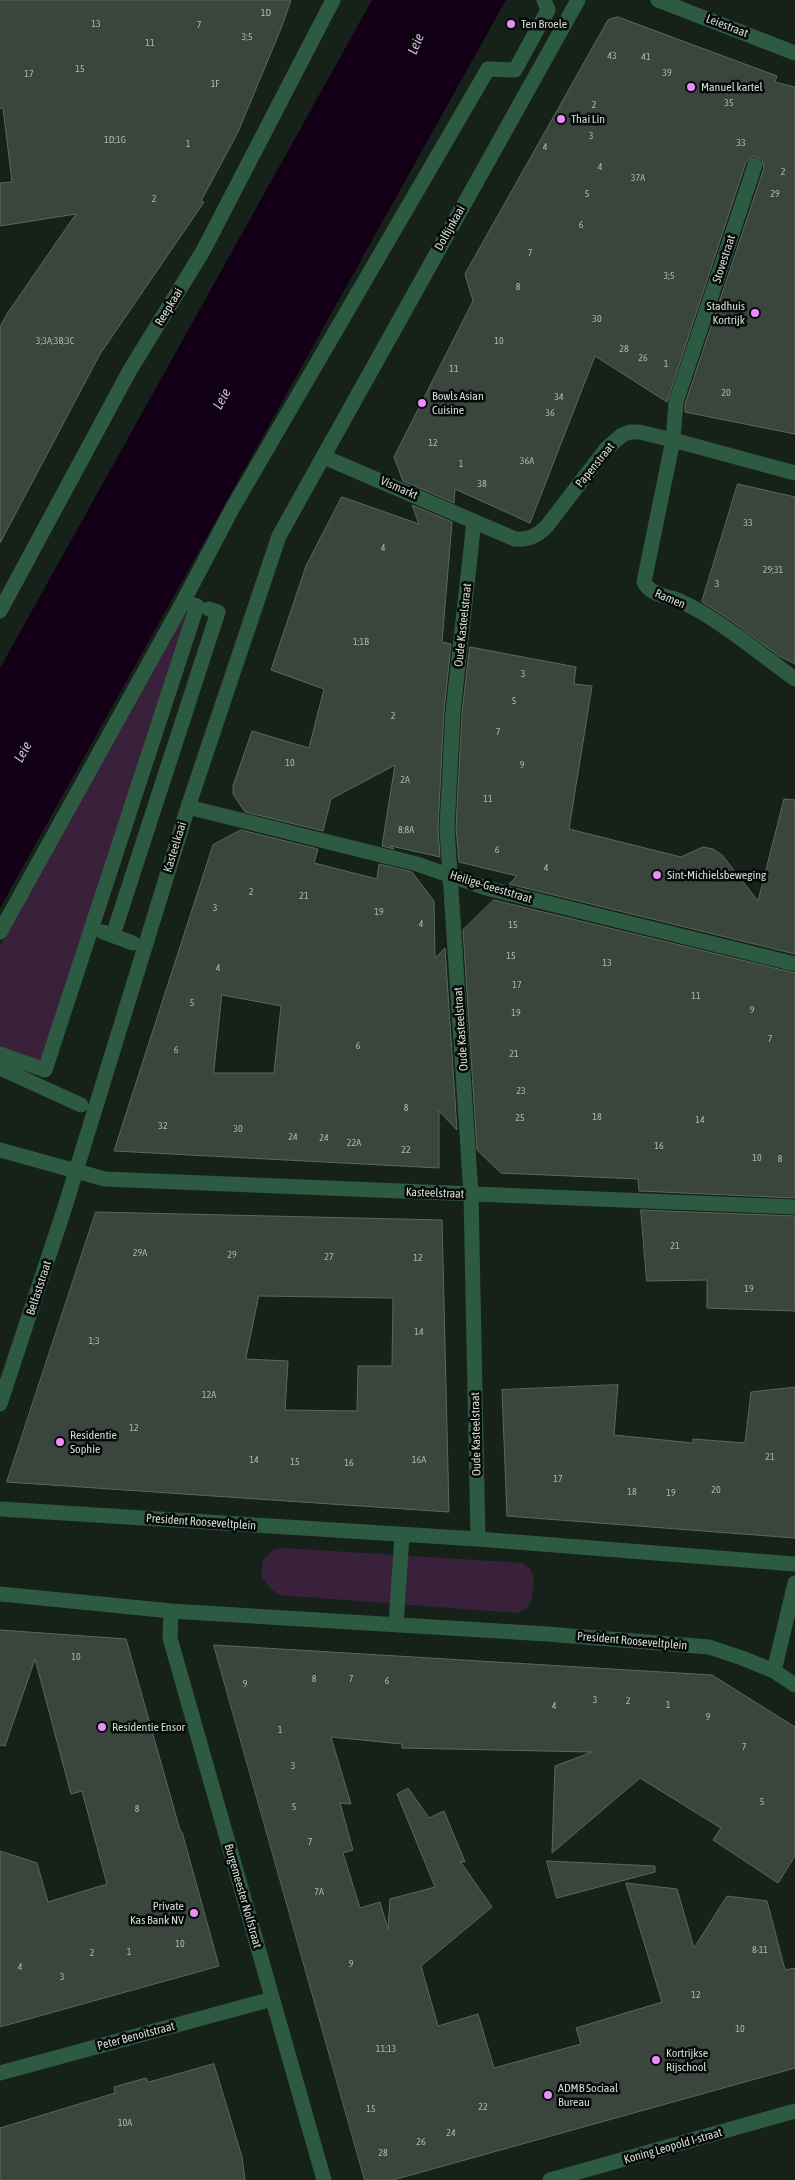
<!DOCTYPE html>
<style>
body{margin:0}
canvas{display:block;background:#16211a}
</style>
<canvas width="795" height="2180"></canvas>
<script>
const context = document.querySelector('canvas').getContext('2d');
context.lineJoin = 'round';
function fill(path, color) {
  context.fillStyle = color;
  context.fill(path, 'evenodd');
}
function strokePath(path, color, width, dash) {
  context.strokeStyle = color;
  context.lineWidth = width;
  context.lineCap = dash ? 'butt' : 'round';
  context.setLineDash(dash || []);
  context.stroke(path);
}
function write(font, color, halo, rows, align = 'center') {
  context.font = font + ' "Asap Condensed",sans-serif';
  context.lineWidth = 5;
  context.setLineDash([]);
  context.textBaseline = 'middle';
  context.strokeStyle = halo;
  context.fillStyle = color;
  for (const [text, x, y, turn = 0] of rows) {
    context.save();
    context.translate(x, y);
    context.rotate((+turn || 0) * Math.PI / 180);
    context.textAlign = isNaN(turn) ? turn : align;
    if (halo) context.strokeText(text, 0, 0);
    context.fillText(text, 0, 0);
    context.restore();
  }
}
const green = new Path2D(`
 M186 609 193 611 45 1065 0 1050V946Z
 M284 1548 522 1563 530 1569 534 1578 532 1599 527 1608 517 1613 280 1595 270 1588 261 1576 263 1560 274 1549Z`);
const water = new Path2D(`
 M372 0H506L0 908V668Z`);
const building = new Path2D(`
 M0 0H291L282 26 238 132 201 201 204 202 100 354 0 543V327L7 314 76 214 0 226V183L12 182 3 108H0Z
 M618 17 777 76 775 82 795 87V434L685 412V404L764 168 762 159 754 156 746 162 667 402 595 356 530 523 455 489 454 503 403 481 394 457 473 301 465 274 608 20Z
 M738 484 795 497V664L779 656 729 619 702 602Z
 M342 497 419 524 412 505 452 522 442 642 451 644 444 711 438 828 440 857 391 846 394 849 382 846 395 765 331 799 323 831 245 812 233 794V786L252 731 309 748 324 689 271 670 306 566Z
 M470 647 576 667 574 684 592 686 569 829 681 857 703 847 713 849 722 855 758 901 784 799 795 800V954L509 884 517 876 459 862 456 828 462 713Z
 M241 830 318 849 314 863 377 879 379 864 412 872 434 901 435 958 445 948 457 1130 439 1111V1168L114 1151 213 845ZM222 995 281 1006 274 1073H214Z
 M494 900 795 973V1198L639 1191 638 1179 501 1173 477 1150 463 930Z
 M641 1210 795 1216V1311L707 1308V1280L647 1281Z
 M96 1212 442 1220 449 1512 7 1482ZM259 1296 393 1298 392 1366H358L357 1411 285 1410 288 1361 246 1359Z
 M618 1385 614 1435 693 1443V1439L745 1443 751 1392 795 1387V1538L507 1516 502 1390Z
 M0 1630 126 1639 180 1830 182 1832 219 1966 0 2027V1851L37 1863 48 1902 107 1884 82 1791 71 1794 35 1659 5 1746 0 1745Z
 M214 1645 712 1675 795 1727V1856L778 1883 713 1840 721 1828 640 1778 552 1853 555 1766 592 1752 402 1748V1744L331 1737 351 1804 340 1803 353 1850 343 1853 360 1908 380 1902 388 1929 390 1899 435 1887 397 1794 408 1788 429 1818 444 1811 465 1862 460 1861 492 1907 421 1966 438 2026 478 2014 494 2068 581 2044 576 2028 662 2002 626 1883 677 1889 694 1948 727 1896 767 1901 785 1970 795 1968V2068L393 2180H365Z
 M547 1861 655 1866V1872L557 1898Z
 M214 2064 242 2157 245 2180H0V2128L115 2093 114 2087 146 2078 148 2082Z`);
const minor = new Path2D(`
 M658 0 795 53
 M755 165 676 402 673 440 644 582C650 595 668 596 680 601 718 618 760 654 795 679
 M324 457 515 539C529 540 537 536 547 526L606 449 622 435 630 432H639L673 440 795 473
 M474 521 453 712 447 828 471 1195 478 1539
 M0 611 130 370 203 251 333 0
 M188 807 417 864 486 888 795 964
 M0 932 183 602 232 509 488 69 515 70 548 10 544 0
 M103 932 133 943
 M113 935 218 612 209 609
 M0 1054 45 1070 197 606 183 602
 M0 1068 81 1105
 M0 1150 105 1179 795 1207
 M0 1404 64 1210 188 807 279 536 578 0
 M0 1509 478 1539 795 1564
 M0 1594 171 1611 547 1634 709 1647 742 1658 774 1671 795 1685
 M171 1611 170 1638 324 2180
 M396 1625 402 1535
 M774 1671 795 1583
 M0 2073 272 1999
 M550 2180 795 2111`);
const markers = [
 [511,24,5,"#ed8cfa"],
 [691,87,5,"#ed8cfa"],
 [561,119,5,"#ed8cfa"],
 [755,313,5,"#ed8cfa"],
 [422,403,5,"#ed8cfa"],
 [657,875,5,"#ed8cfa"],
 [60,1442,5,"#ed8cfa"],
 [102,1727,5,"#ed8cfa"],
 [194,1913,5,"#ed8cfa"],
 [656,2060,5,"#ed8cfa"],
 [548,2095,5,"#ed8cfa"]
];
const numberNames = [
 ["1D",266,13],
 ["13",96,24],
 ["7",199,25],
 ["3;5",247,37],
 ["11",150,43],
 ["43",612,56],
 ["41",646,57],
 ["15",80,69],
 ["39",667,73],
 ["17",29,74],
 ["1F",215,84],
 ["35",729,103],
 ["2",594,105],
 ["3",591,136],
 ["1D;1G",115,140],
 ["33",741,143],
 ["1",188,144],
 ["4",545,147],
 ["4",600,167],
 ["2",783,172],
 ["37A",638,178],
 ["5",587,194],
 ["29",775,194],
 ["2",154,199],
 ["6",581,225],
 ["7",530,253],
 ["3;5",669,276],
 ["8",518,287],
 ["30",597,319],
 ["3;3A;3B;3C",55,341],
 ["10",499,341],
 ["28",624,349],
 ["26",643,358],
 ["1",666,364],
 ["11",454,369],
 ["20",726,393],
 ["34",559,397],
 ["36",550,413],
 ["12",433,443],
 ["36A",527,461],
 ["1",461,464],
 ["38",482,484],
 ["33",748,523],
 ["4",383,548],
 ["29;31",773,570],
 ["3",717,584],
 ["1;1B",361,642],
 ["3",523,674],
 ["5",514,701],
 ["2",393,716],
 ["7",498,732],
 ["10",290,763],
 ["9",522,765],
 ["2A",405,780],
 ["11",488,799],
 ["8;8A",406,830],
 ["6",497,850],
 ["4",546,868],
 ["2",251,892],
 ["21",304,896],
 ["3",215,908],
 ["19",379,912],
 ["4",421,924],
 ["15",513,925],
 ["15",511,956],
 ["13",607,963],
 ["4",218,968],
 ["17",517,985],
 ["11",696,996],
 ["5",192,1003],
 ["9",752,1010],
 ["19",516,1013],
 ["7",770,1039],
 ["6",358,1046],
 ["6",176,1050],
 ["21",514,1054],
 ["23",521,1091],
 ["8",406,1108],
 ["18",597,1117],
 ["25",520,1118],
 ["14",700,1120],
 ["32",163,1126],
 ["30",238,1129],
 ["24",293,1137],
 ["24",324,1138],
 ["22A",354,1143],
 ["16",659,1146],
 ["22",406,1150],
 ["10",757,1158],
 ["8",780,1159],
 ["21",675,1246],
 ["29A",140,1253],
 ["29",232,1255],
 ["27",329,1257],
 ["12",418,1258],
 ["19",749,1289],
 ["14",419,1332],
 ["1;3",94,1341],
 ["12A",209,1395],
 ["12",134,1428],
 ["21",770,1457],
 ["14",254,1460],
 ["16A",419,1460],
 ["15",295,1462],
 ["16",349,1463],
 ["17",558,1479],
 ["20",716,1490],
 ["18",632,1492],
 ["19",671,1493],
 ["10",76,1657],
 ["8",314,1679],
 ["7",351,1679],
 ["6",387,1681],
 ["9",245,1684],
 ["3",595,1700],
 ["2",628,1701],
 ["1",668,1705],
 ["4",554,1706],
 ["9",708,1717],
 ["1",280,1730],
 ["7",744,1747],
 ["3",293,1766],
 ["5",762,1802],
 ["5",294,1807],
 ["8",137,1809],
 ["7",310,1842],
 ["7A",319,1892],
 ["10",180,1944],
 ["8-11",760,1950],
 ["1",129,1952],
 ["2",92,1953],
 ["9",351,1964],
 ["4",20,1967],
 ["3",62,1977],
 ["12",696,1995],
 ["10",740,2029],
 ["11;13",386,2049],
 ["22",483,2107],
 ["15",371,2109],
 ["10A",125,2123],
 ["24",451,2133],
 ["26",421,2142],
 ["28",383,2153]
];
const poiNames = [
 ["Ten Broele",521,24],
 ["Manuel kartel",701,87],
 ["Thai Lin",571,119],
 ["Stadhuis",745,306,"right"],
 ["Kortrijk",745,320,"right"],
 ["Bowls Asian",432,396],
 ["Cuisine",432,410],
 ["Sint-Michielsbeweging",667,875],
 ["Residentie",70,1435],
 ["Sophie",70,1449],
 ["Residentie Ensor",112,1727],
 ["Private",184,1906,"right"],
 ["Kas Bank NV",184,1920,"right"],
 ["Kortrijkse",666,2053],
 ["Rijschool",666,2067],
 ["ADMB Sociaal",558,2088],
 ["Bureau",558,2102]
];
const streetNames = [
 ["Leiestraat",727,26,21],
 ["Dolfijnkaai",450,228,-61],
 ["Stovestraat",724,259,-72],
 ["Reepkaai",169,307,-59],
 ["Papenstraat",595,465,-51],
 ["Vismarkt",399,488,24],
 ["Ramen",670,599,23],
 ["Oude Kasteelstraat",463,625,-84],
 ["Kasteelkaai",175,847,-73],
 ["Heilige-Geeststraat",491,887,17],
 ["Oude Kasteelstraat",461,1029,-94],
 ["Kasteelstraat",435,1193,2],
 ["Belfaststraat",39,1288,-72],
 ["Oude Kasteelstraat",476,1434,-91],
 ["President Rooseveltplein",201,1522,4],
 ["President Rooseveltplein",632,1641,5],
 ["Burgemeester Nolfstraat",243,1896,74],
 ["Peter Benoitstraat",136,2036,-15],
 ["Koning Leopold I-straat",673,2146,-16]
];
const waterNames = [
 ["Leie",416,44,-67],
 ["Leie",222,399,-61],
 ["Leie",23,752,-61]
];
fill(green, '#39213c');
fill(water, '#130017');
fill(building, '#39453d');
strokePath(building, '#5a675f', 1);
strokePath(minor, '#2d5b42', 15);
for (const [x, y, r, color] of markers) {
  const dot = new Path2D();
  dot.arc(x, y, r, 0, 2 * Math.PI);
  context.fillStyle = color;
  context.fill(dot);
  strokePath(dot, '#050907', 2);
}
write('10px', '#adb6b0', null, numberNames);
write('12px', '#d4dbd7', '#050907', poiNames, 'left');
write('12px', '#d4dbd7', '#050907', streetNames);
write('italic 14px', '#e5a7ed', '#050907', waterNames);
</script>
